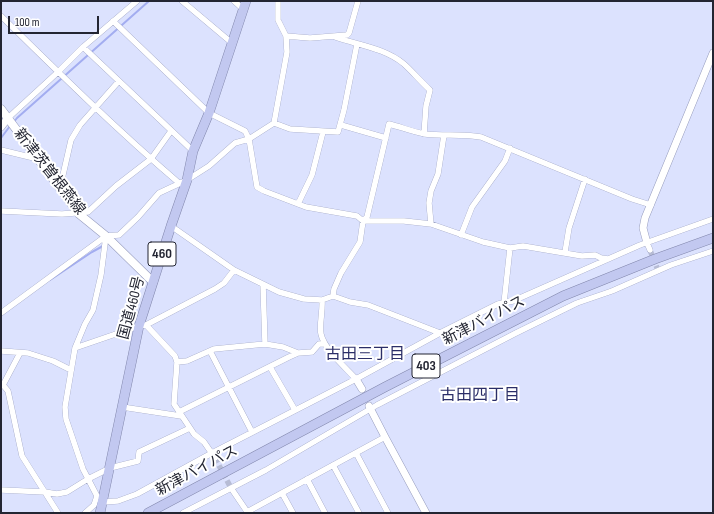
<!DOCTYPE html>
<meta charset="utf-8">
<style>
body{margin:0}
#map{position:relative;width:714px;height:514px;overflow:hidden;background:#dce2fe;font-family:"Sofia Sans Condensed",sans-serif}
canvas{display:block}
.frame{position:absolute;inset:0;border:2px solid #232532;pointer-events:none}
.scale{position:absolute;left:8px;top:16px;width:91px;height:18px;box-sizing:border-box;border:2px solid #232532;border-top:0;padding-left:5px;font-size:12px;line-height:14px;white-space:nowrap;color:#232532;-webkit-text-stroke:3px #fff;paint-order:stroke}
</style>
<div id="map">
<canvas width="714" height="514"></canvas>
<div class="frame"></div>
<div class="scale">100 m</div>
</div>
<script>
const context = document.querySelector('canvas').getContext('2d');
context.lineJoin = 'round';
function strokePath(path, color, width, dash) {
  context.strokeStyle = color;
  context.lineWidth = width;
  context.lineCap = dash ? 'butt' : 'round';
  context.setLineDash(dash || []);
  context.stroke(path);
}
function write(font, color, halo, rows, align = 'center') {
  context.font = font + ' "Sofia Sans Condensed","Noto Sans JP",sans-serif';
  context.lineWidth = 4;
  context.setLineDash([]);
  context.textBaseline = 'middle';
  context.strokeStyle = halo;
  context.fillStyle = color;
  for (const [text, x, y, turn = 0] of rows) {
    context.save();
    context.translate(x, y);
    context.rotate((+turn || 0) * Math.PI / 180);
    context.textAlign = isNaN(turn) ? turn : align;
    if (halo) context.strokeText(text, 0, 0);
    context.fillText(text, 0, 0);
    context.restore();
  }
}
const stream = new Path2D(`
 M13 123 17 118 149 1
 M1 138 10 126
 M50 280 92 252 103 246`);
const minorTunnel = new Path2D(`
 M650 250 657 268
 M215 458 231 488`);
const minor = new Path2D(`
 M182 1 232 43
 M234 1 243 9
 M1 16C59 73 117 130 179 183
 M113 21 209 113 245 131 249 139 257 187 264 191 306 207 357 216 363 221H404L431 224 483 242 510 248 523 246 582 256 595 255 601 258 608 259
 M286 36 310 38 347 35 349 33 358 1
 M335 37C358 45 385 48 404 64 413 72 420 81 430 90L426 106 424 134
 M83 47 193 151
 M8 118 58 72 83 47 137 1
 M274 123 290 129 338 132 344 110 357 44
 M341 125 386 138
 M1 150 38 159
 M60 188 71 140 80 125 119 81
 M298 204 312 175 323 132
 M1 211 62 214 88 212 116 186 151 159 171 131
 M431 224 429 203 431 191 438 174 444 135
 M171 226 234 270 279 292 304 299 322 300 333 296 350 302 368 305 440 333
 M461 235 472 207 505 161 510 148
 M647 243 650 250
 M565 252 569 228 585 179
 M263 284 265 344
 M333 296 334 289 341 273 360 242 363 221 367 217 389 124C401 127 413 132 425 134 444 136 463 134 481 137L632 199 651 205
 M322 300C323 311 319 325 321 334 324 349 346 368 356 379
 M504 303 510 248
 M1 313 106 236 119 235 138 217 159 193 187 180 209 166 235 143 249 139 274 123 287 52 286 36 278 20V1
 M146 325 175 356 177 362 174 404 194 434 204 442 215 458
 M75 348 139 326 146 325 215 289 224 283 234 270
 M1 351 28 353 53 361 71 370
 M210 351 252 432
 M177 362 187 361 214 349 265 344 283 347 298 353
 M270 367 295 410
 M1 385H3L20 353
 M3 385 8 391 22 456 58 513
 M122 407 181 416
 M179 412 289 357 298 353 312 352 319 344H325
 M356 453 388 513
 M333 465 359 513
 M307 479 325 513
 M231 488 248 513
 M1 490 45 492 57 494 67 492 88 479 110 468 138 461 139 452 190 428
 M282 493 293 513
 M103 502 118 501 137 494 212 453 356 379 440 333 498 304 513 301 640 245 713 219
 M247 512 385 437
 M85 513 94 505 97 496 83 469 66 419 65 407 75 348 85 324 93 310 101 275 106 236
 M183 513 266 470 377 405 516 333 577 303 612 291 671 265 713 251`);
const tertiary = new Path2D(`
 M1 127 8 118
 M647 243 643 228 645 218 713 53
 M356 379 362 389
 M369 406 385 437 426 513`);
const secondary = new Path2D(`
 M1 109 79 214 106 236 153 282`);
const trunk = new Path2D(`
 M100 513 139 326 171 226 187 180 193 151 209 113 246 1
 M148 513 385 387 563 296 655 259 713 238`);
const shields = [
 [162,254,28],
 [426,366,28]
];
const shieldNames = [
 ["460",162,254],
 ["403",426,366]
];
const streetNames = [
 ["新津茨曽根燕線",49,172,52],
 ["国道460号",132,308,-75],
 ["新津バイパス",484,321,-27],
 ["新津バイパス",197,471,-28]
];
const neighbourhoodNames = [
 ["古田三丁目",365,355],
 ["古田四丁目",480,396]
];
strokePath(stream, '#a3adf0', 2);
strokePath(minorTunnel, '#b7bcd5', 5.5, [5.5, 3]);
strokePath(minor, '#969cbd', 6);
strokePath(tertiary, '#969cbd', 8);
strokePath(secondary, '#969cbd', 9);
strokePath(trunk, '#8186ab', 10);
strokePath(minor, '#fff', 5.5);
strokePath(tertiary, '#fff', 7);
strokePath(secondary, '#fff', 8);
strokePath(trunk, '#c2c8f0', 9);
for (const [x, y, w] of shields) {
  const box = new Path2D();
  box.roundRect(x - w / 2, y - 12, w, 24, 3);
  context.fillStyle = '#fff';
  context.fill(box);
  strokePath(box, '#232532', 1);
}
write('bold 14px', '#232532', null, shieldNames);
write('15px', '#232532', '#fff', streetNames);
write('16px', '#2b2e68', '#fff', neighbourhoodNames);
</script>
